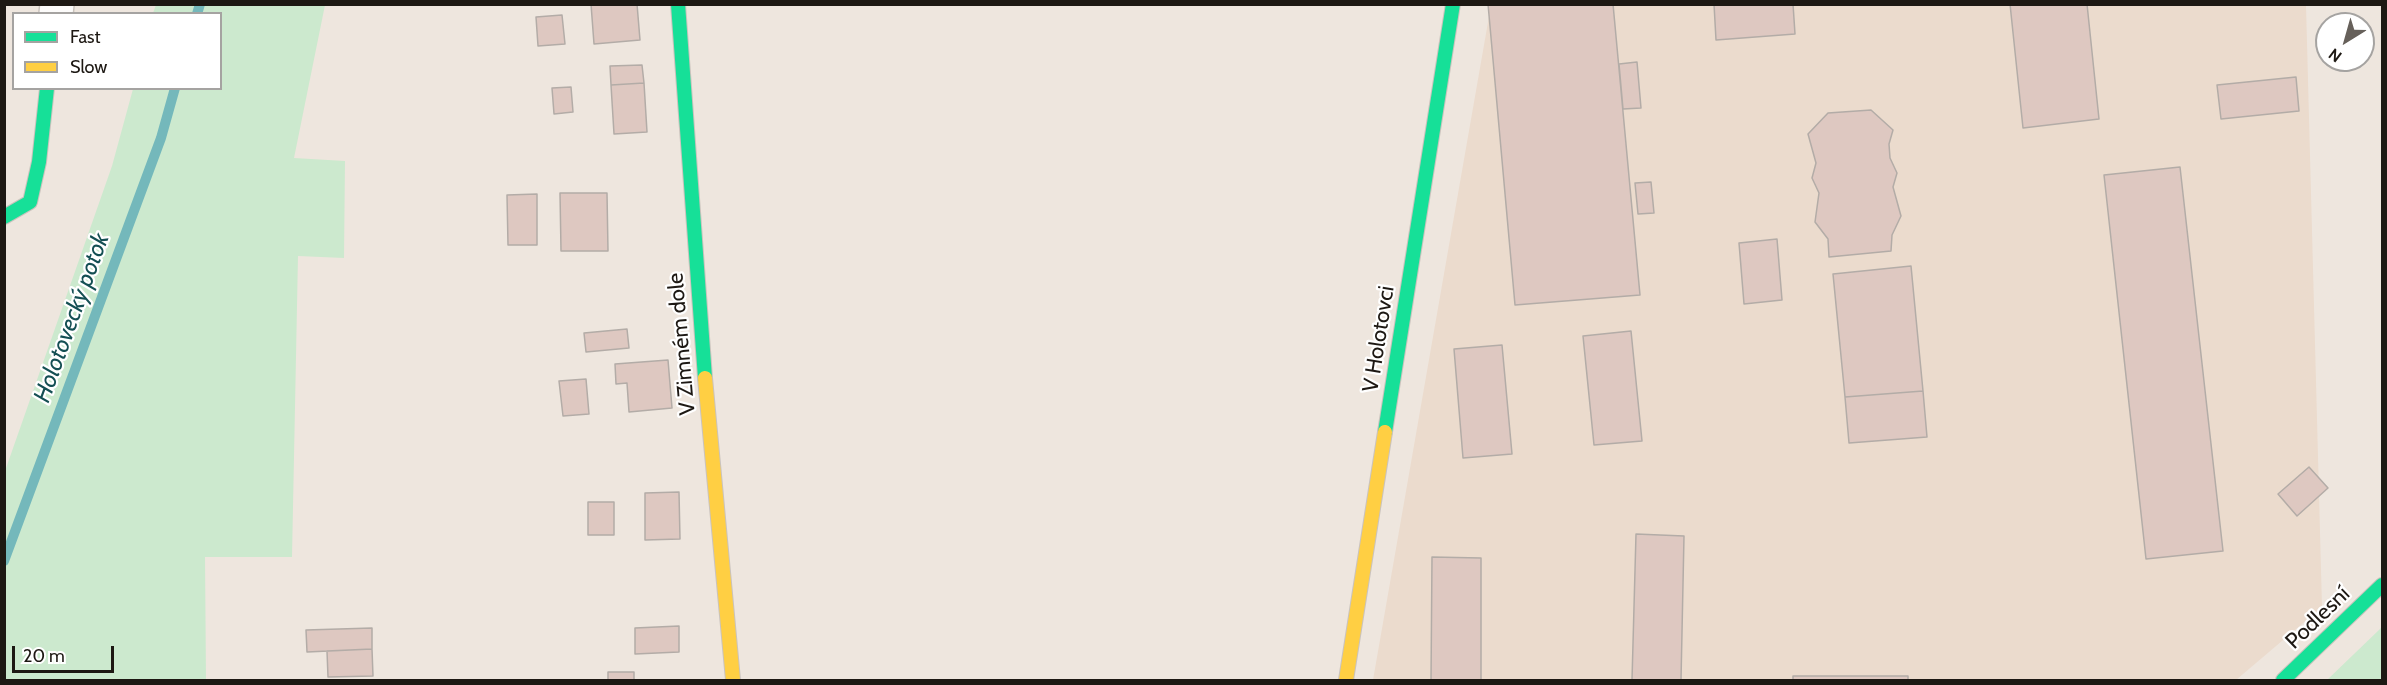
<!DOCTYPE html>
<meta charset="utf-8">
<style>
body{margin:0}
#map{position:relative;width:2387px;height:685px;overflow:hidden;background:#eee6de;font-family:Cabin,sans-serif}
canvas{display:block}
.frame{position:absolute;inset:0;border:6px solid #1d1813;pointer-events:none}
.legend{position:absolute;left:12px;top:12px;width:210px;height:78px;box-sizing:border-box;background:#fff;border:2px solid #a5a3a1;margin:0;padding:8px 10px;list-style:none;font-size:18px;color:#1d1813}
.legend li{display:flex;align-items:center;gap:12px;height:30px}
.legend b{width:30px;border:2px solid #a5a3a1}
.north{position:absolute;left:2315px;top:12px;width:60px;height:60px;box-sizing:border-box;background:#fff;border:2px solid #a5a3a1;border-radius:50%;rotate:217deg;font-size:16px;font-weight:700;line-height:24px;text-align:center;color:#1d1813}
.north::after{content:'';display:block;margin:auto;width:21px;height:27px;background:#66605a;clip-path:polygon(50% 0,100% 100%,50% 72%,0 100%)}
.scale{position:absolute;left:12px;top:646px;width:102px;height:27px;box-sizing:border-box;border:3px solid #1d1813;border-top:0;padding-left:8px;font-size:18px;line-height:21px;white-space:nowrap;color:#1d1813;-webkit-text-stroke:4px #fff;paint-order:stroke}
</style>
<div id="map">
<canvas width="2387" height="685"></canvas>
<div class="frame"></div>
<ul class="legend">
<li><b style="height:8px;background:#16e098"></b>Fast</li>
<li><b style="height:8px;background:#ffcf43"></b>Slow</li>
</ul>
<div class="north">N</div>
<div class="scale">20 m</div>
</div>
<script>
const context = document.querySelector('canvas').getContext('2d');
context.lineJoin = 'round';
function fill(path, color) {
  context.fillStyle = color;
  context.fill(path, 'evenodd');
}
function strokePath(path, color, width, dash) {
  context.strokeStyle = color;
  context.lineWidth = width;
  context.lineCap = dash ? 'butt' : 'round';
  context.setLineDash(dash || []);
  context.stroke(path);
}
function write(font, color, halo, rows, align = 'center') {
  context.font = font + ' Cabin,sans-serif';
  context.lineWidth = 4.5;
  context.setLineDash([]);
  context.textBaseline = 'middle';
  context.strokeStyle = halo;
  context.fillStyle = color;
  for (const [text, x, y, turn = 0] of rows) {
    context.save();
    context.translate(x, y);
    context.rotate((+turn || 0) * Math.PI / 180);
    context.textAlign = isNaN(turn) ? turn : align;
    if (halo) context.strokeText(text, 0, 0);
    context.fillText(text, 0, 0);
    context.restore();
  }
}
const built = new Path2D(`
 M1491 5H2306L2322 607 2236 680H1373Z`);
const green = new Path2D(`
 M156 5H325L294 158 345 161 344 258 298 256 292 557H205L206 680H5V471L112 166 133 89 220 88V14L153 13Z
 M2382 626V680H2327L2380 629Z`);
const stream = new Path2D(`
 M197 14 200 4
 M4 561 161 138 175 88`);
const building = new Path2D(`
 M591 4H637L640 40 594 44Z
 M1488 4H1613L1640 295 1515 305Z
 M1714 4H1793L1795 34 1716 40Z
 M2010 4H2087L2099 119 2023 128Z
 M562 15 565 44 538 46 536 17Z
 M1637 62 1641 108 1623 109 1619 64Z
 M642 65 644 83 611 85 610 66Z
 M2296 77 2299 111 2221 119 2217 85Z
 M644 83 647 132 614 134 611 85Z
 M571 87 573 112 554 114 552 88Z
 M1871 110 1893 130 1889 144 1890 158 1897 173 1893 187 1901 216 1892 235 1891 251 1829 257 1828 239 1815 222 1819 193 1812 178 1816 163 1808 134 1828 113Z
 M2180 167 2223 551 2146 559 2104 175Z
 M1651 182 1654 213 1638 214 1635 183Z
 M560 193H607L608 251H561Z
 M537 194V245H508L507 195Z
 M1777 239 1782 300 1744 304 1739 243Z
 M1911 266 1923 391 1845 397 1833 274Z
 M627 329 629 348 586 352 584 333Z
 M1631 331 1642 441 1594 445 1583 336Z
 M1502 345 1512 454 1463 458 1454 349Z
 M668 360 672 408 629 412 627 383 616 384 615 364Z
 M586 379 589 414 563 416 559 381Z
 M1923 391 1927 437 1849 443 1845 397Z
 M2309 467 2328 488 2297 516 2278 494Z
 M679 492 680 539 645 540V493Z
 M588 502H614V535H588Z
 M1636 534 1684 536 1681 680H1632Z
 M1432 557 1481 558V680H1431Z
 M679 626V652L635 654V628Z
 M372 628V649L307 652 306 630Z
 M372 649 373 676 328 677 327 651Z
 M608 672H634V680H608Z
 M1793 676H1908V680H1793Z`);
const street = new Path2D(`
 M56 14 57 4`);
const fast = new Path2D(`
 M678 4 705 378
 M4 217 30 202 39 162 47 88
 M1385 432 1453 4
 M2283 680 2382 585`);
const slow = new Path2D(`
 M705 378 733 680
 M1346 680 1385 432`);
const streetNames = [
 ["V Holotovci",1379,339,-81],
 ["V Zimném dole",682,344,-95],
 ["Podlesní",2318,618,-44]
];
const waterNames = [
 ["Holotovecký potok",72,318,-70]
];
fill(built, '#ebdbcd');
fill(green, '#cce9ce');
strokePath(stream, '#74b8bb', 10);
fill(building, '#dec8c1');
strokePath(building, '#b3aca7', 1.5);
strokePath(street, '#cac3bd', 36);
strokePath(fast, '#cac3bd', 16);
strokePath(slow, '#cac3bd', 16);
strokePath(street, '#fcfbfa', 33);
strokePath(fast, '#16e098', 14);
strokePath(slow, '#ffcf43', 14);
write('22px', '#1d1813', '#fff', streetNames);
write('italic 24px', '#144f53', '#fff', waterNames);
</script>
